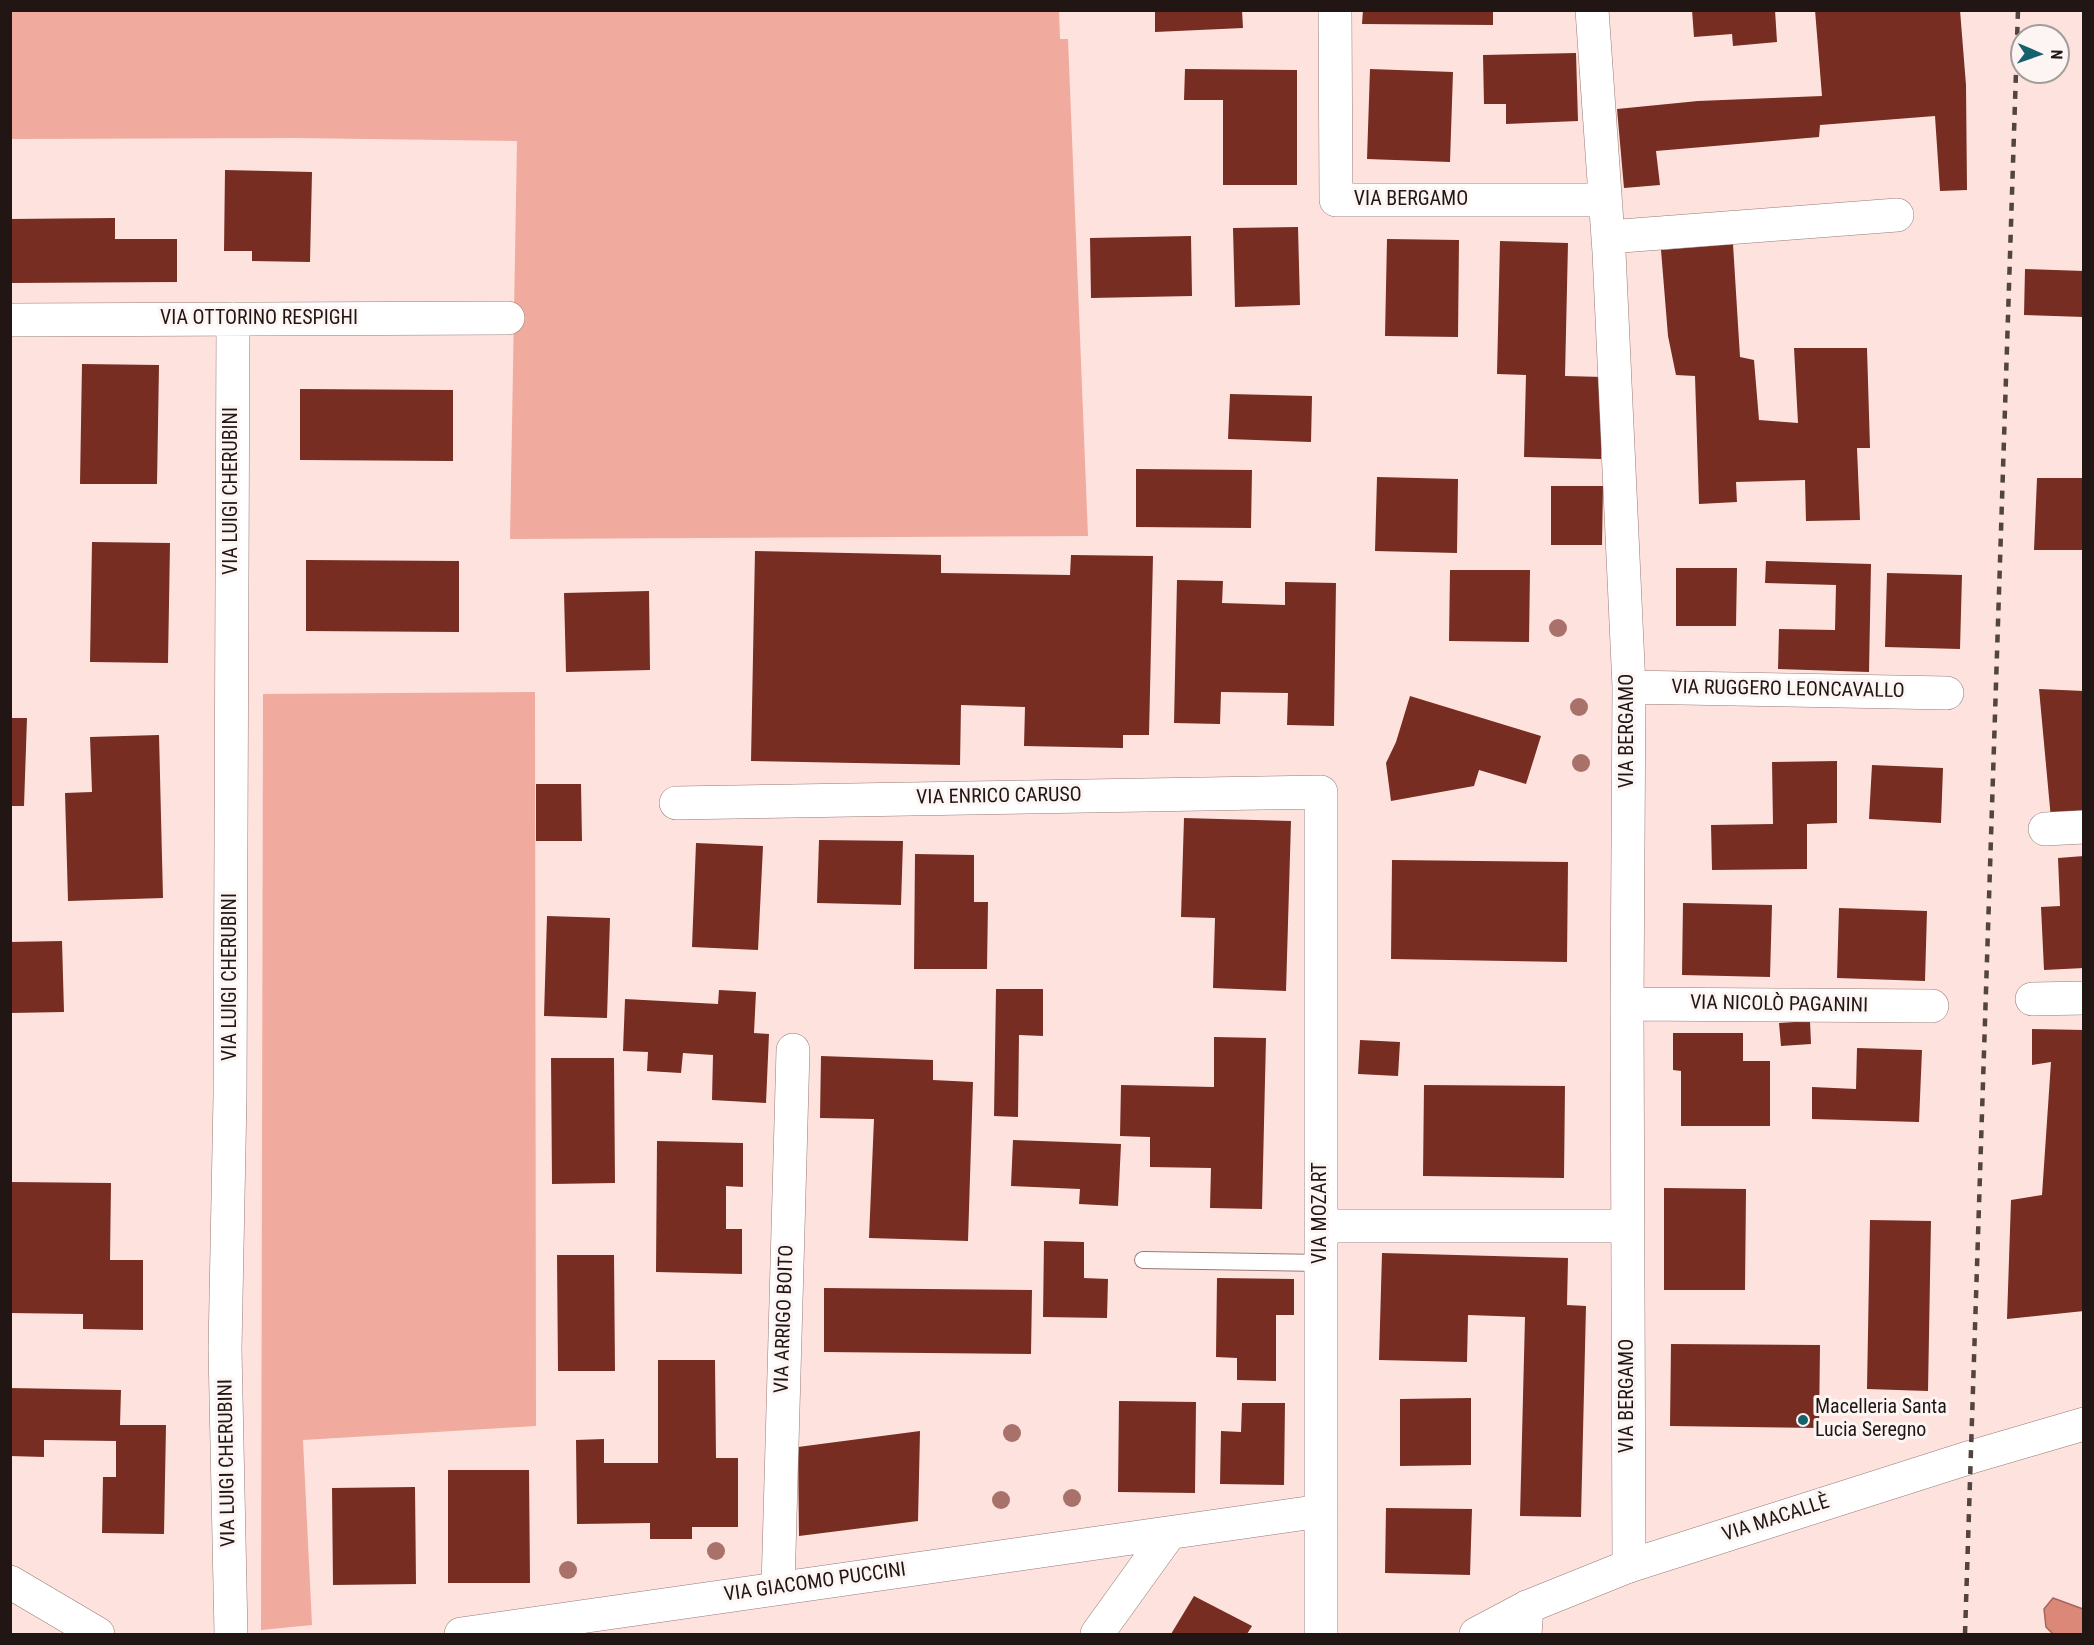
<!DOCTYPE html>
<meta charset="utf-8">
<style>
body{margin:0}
#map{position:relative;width:2094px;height:1645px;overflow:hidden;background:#fee2dd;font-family:"Roboto Condensed",sans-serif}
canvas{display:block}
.frame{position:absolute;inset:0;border:12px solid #211614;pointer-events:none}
.north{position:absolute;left:2010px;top:24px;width:60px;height:60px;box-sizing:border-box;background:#fcf5f3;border:2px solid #a49c9a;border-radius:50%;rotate:92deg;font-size:16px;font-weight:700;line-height:24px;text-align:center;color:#211614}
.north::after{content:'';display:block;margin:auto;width:21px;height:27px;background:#15616d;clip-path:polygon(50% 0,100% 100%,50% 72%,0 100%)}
</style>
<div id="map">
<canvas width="2094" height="1645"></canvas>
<div class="frame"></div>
<div class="north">N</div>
</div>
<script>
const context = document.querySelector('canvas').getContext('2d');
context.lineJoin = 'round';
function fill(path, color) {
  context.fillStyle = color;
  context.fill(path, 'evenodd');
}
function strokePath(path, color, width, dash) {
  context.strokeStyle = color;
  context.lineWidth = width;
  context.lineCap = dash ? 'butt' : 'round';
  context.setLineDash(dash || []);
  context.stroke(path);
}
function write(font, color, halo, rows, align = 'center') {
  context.font = font + ' "Roboto Condensed",sans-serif';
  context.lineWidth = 6;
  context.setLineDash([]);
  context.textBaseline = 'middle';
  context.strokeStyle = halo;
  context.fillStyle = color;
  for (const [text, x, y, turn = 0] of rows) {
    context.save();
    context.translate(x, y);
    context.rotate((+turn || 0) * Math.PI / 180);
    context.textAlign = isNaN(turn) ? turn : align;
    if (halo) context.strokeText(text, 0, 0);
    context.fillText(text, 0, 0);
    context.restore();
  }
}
const green = new Path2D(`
 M10 11H1059L1060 39H1068L1088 536 510 539 517 141 295 138 11 139Z
 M535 692 536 1426 303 1440 312 1625 261 1630 263 694Z`);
const water = new Path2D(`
 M2053 1598 2083 1609V1634H2053L2046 1627 2044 1609Z`);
const building = new Path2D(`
 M1155 10H1242L1243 28 1155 32Z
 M1363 10H1493V25L1362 24Z
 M1692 10H1775L1777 42 1733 46 1732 34 1694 37Z
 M1815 10H1960L1966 85 1967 190 1940 191 1935 116 1820 125 1819 137 1656 151 1660 185 1624 188 1617 109 1698 101 1822 96Z
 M1576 53 1578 121 1506 124V104H1484L1483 55Z
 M1185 69 1297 70V185H1223V100H1184Z
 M1370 69 1453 72 1450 162 1367 159Z
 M225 170 312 172 310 262 252 261V251H224Z
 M115 218V239H177V282L10 283V219Z
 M1298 227 1300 305 1235 307 1233 228Z
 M1191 236 1192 296 1091 298 1090 238Z
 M1387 239 1459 240 1458 337 1385 336Z
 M1500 241 1568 243 1565 376 1603 377 1601 459 1524 457 1526 375 1497 374Z
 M1733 244 1740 357 1754 360 1759 420 1798 423 1794 348H1867L1870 448H1857L1860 520 1806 521 1805 480 1736 482 1737 502 1699 504 1695 376 1676 375 1668 336 1661 250Z
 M2025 269 2084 271V317L2024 315Z
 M82 364 159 365 157 484H80Z
 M300 389 453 390V461L300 460Z
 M1230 394 1312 396 1311 442 1228 439Z
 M1136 469 1252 470 1251 528 1136 527Z
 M1377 477 1458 479 1457 553 1375 551Z
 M2037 478H2084V550H2034Z
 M1551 486H1603L1602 545H1551Z
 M92 542 170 543 168 663 90 662Z
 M755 551 941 555V573L1070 575 1071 555 1153 556 1149 735H1123V748L1024 746 1025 707 961 705 960 765 751 761Z
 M306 560 459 561V632L306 631Z
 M1766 561 1871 564 1869 672 1778 669 1779 629 1835 630 1836 585 1765 583Z
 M1676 568H1737L1736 626H1676Z
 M1450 570H1530L1529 642 1449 641Z
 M1887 573 1962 575 1960 649 1885 647Z
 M1177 580 1223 581 1222 603 1285 605V582L1336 583 1334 726 1287 725 1288 693 1221 692 1220 724 1174 723Z
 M649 591 650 670 566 672 564 593Z
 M2039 689 2084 691V820L2051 819Z
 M1410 696 1541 736 1526 784 1479 770 1474 786 1391 801 1386 763 1396 742Z
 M10 718H27L24 806H10Z
 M159 735 163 898 68 901 65 793 92 792 90 737Z
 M1837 761V823L1807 824V869L1712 870 1711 825 1773 824 1772 762Z
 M1872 765 1943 768 1941 823 1869 819Z
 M536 784H581L582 841H536Z
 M1184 818 1291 821 1286 991 1213 988 1215 918 1181 917Z
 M819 840 903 841 901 905 817 903Z
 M696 843 763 846 758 950 692 947Z
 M915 854 974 855V902H988L987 969H914Z
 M2084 856V968L2044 970 2041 907 2060 906 2058 858Z
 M1392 860 1568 862 1567 962 1391 959Z
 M1683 903 1772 905 1770 977 1682 975Z
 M1839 908 1927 911 1925 981 1837 978Z
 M547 916 610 918 607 1018 544 1016Z
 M62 941 64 1012 10 1013V942Z
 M996 989H1043V1036L1019 1035 1018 1117 994 1116Z
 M719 990 756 992 754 1033 769 1034 766 1103 712 1100 713 1055 683 1053 681 1073 647 1071 648 1052 623 1051 625 999 718 1004Z
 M1810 1021 1811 1044 1781 1046 1779 1023Z
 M2032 1029 2084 1030V1311L2007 1319 2011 1200 2042 1195 2051 1062 2032 1065Z
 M1673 1033H1743V1061H1770V1126H1681V1071L1673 1070Z
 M1214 1037 1266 1038 1262 1209 1210 1208 1211 1168 1150 1167V1137L1120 1136 1121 1085 1214 1087Z
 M1360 1040 1400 1042 1398 1076 1358 1074Z
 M1857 1048 1922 1050 1919 1122 1812 1119V1087L1856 1089Z
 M821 1056 933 1060V1080L973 1082 968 1241 869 1238 874 1119 820 1118Z
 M551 1058H614L615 1183 552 1184Z
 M1424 1085 1565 1086 1564 1178 1423 1176Z
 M1013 1140 1121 1144 1118 1206 1079 1204 1080 1189 1011 1186Z
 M657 1141 743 1143V1187L726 1186V1229H742V1274L656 1272Z
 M11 1182 111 1183 110 1260H143V1330L83 1329V1314L10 1313Z
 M1664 1188 1746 1189 1745 1290H1664Z
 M1870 1220 1931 1221 1928 1391 1867 1389Z
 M1044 1241 1084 1242V1278L1108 1279 1107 1318 1043 1317Z
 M1382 1253 1568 1258 1567 1305 1586 1306 1581 1517 1520 1516 1525 1317 1468 1315 1467 1362 1379 1360Z
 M557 1255H614L615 1371H558Z
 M1217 1278 1294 1279V1315H1276V1381L1237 1380V1358L1216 1357Z
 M824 1288 1032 1290 1031 1354 824 1352Z
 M1671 1344 1820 1345 1819 1428 1670 1426Z
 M658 1360H715L716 1458H738V1527H692V1539H650V1523L577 1524 576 1440 604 1439V1463H658Z
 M10 1388 121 1390 120 1425H166L164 1534 102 1533 103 1477H116V1441L44 1440V1457L10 1456Z
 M1471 1398V1465L1400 1466V1399Z
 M1119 1401 1196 1402 1195 1493 1118 1492Z
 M1242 1403H1285L1284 1485 1220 1484 1221 1431 1241 1432Z
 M920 1431 918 1521 799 1536 798 1447Z
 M448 1470H529L530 1583H448Z
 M415 1487 416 1584 333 1585 332 1488Z
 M1386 1508 1472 1509 1470 1575 1385 1573Z
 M1194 1596 1252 1626 1247 1634H1171Z`);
const service = new Path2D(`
 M1143 1260 1321 1263`);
const minor = new Path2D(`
 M1335 10 1336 200H1605
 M1592 10 1609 252 1629 687 1627 1004 1629 1566
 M1608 237 1897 215
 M10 320 508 318
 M1629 687 1947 693
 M676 803 1321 792V1634
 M2045 829 2084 827
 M2032 999 2084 998
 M1627 1004 1932 1006
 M1321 1226H1628
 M10 1582 98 1634
 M778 1588 793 1050
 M231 1634 225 1349 230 1097 233 319
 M461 1634 1321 1511
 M1097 1634 1169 1534
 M1525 1634 1527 1607`);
const tertiary = new Path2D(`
 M1476 1634 1527 1607 1629 1566 1971 1457 2084 1424`);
const rail = new Path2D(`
 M1965 1634 2018 10`);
const trees = [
 [1558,628],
 [1579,707],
 [1581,763],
 [1012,1433],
 [1072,1498],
 [1001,1500],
 [716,1551],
 [568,1570]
];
const markers = [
 [1803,1420,6,"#15616d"]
];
const streetNames = [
 ["VIA BERGAMO",1411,200],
 ["VIA OTTORINO RESPIGHI",259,319],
 ["VIA LUIGI CHERUBINI",232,491,-90],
 ["VIA RUGGERO LEONCAVALLO",1788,690,1],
 ["VIA BERGAMO",1628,731,-90],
 ["VIA ENRICO CARUSO",999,797,-1],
 ["VIA LUIGI CHERUBINI",231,977,-90],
 ["VIA NICOLÒ PAGANINI",1779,1005,1],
 ["VIA MOZART",1321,1213,-90],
 ["VIA ARRIGO BOITO",785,1319,-88],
 ["VIA BERGAMO",1628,1396,-90],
 ["VIA LUIGI CHERUBINI",228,1463,-91],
 ["VIA MACALLÈ",1776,1519,-18],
 ["VIA GIACOMO PUCCINI",815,1583,-8]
];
const poiNames = [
 ["Macelleria Santa",1815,1408],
 ["Lucia Seregno",1815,1431]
];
fill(green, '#f0ab9e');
fill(water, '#dc8879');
strokePath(water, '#a4665b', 1.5);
fill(building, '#772d22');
strokePath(service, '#987a74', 18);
strokePath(minor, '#987a74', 34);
strokePath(tertiary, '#987a74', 34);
strokePath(service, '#fff', 16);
strokePath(minor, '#fff', 33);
strokePath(tertiary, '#fff', 33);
strokePath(rail, '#524441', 4.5, [8, 8]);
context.fillStyle = '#a8716a';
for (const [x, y] of trees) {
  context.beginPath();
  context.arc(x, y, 9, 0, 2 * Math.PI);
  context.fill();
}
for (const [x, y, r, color] of markers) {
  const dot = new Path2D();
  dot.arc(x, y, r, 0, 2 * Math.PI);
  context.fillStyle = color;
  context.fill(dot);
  strokePath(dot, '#fcf5f3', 2);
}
write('20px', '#211614', '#fcf5f3', streetNames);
write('20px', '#211614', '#fcf5f3', poiNames, 'left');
</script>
